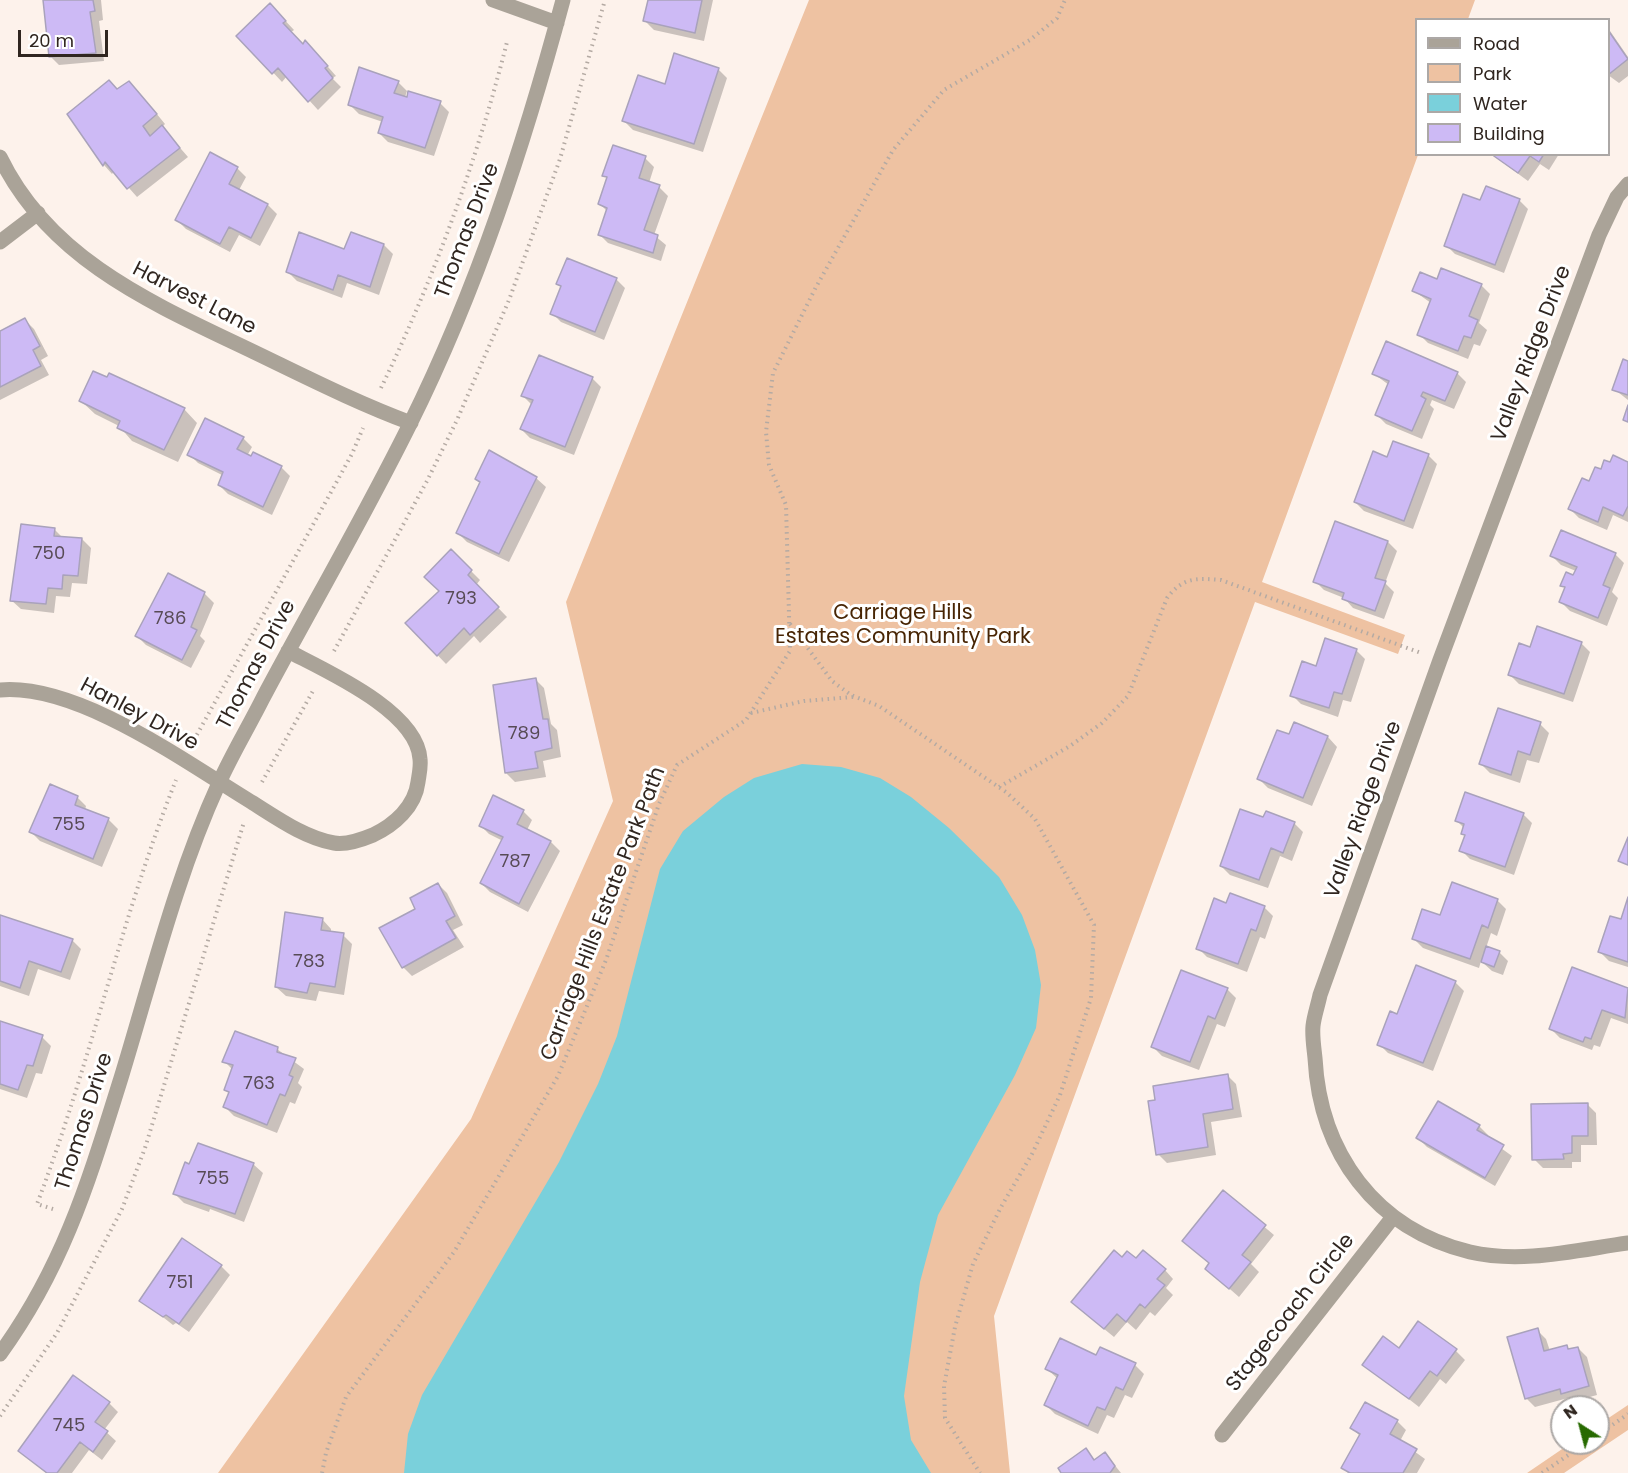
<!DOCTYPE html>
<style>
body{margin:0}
#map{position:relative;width:1628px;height:1473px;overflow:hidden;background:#fdf2eb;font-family:Poppins,sans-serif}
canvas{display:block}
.legend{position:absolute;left:1415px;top:18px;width:195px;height:138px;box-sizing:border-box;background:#fff;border:2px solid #aca8a6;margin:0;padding:8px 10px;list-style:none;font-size:18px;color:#302620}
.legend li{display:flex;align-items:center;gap:12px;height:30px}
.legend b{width:30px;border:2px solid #aca8a6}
.north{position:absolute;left:1550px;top:1395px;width:60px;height:60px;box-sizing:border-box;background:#fff;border:2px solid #aca8a6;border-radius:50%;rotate:324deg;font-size:16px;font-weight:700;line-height:24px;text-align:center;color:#302620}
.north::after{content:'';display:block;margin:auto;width:21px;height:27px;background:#276a00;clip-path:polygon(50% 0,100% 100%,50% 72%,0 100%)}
.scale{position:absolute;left:18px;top:30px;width:90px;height:27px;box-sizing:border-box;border:3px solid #302620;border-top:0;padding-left:8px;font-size:18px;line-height:21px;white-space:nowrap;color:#302620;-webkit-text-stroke:4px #fff;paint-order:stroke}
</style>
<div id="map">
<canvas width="1628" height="1473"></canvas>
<ul class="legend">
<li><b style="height:8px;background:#aaa398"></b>Road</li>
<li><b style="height:16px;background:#eec2a2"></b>Park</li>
<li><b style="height:16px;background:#7ad0db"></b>Water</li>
<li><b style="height:16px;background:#cdbaf5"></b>Building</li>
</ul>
<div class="north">N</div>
<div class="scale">20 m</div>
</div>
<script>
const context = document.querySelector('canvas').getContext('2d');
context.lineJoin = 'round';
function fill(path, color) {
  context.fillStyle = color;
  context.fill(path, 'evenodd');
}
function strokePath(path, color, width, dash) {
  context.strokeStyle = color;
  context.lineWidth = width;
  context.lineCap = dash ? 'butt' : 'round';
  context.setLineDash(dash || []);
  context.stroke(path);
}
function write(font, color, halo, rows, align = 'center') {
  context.font = font + ' Poppins,sans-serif';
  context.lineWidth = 6;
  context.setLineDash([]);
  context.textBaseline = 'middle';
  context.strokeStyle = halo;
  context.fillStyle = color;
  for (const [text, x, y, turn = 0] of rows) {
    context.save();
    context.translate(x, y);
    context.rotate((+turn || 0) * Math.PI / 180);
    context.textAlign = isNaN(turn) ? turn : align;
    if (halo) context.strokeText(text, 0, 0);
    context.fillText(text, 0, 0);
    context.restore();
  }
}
const green = new Path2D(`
 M809 0H1475L1468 19 1416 20 1418 155 1262 582 1405 635 1398 654 1255 602 994 1316 1010 1473H218L471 1119 613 801 566 602Z
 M1628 1405V1430L1564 1473H1527L1571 1443H1598V1425Z`);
const water = new Path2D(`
 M802 764 841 767 880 778 911 797 949 828 999 877 1022 915 1035 950 1041 985 1036 1028 1015 1075 938 1215 920 1282 904 1396 911 1440 931 1473H404L408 1434 422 1395 559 1162 598 1084 617 1036 660 869 683 831 724 797 754 778Z`);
const shadow = new Path2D(`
 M44 0H101L103 20 99 21 104 61 59 65 50 56Z
 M650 0H713L704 41 654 30 645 21Z
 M279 14 294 30 290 33 303 46 314 51 336 76 332 78 341 87 318 110 287 76 282 82 239 36Z
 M1608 28 1628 57V76L1619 83 1608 75Z
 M718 69 727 78 703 152 633 130 624 121 666 86Z
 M398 82 407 91 405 97 440 103 449 112 434 156 388 142 379 133 383 122 359 114 350 105Z
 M117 90 138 91 165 124 162 127 188 157 137 197 114 171 112 174 104 165 69 114Z
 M1491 154H1559L1549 170 1540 164 1528 181Z
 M645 158 654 167 649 183 659 187 668 196 654 235 666 245 661 261 608 243 599 234 607 211 600 204 608 179 604 175Z
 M237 168 246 177 239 190 268 205 277 214 260 246 239 235 230 252 186 229 177 220Z
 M1519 200 1528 209 1504 273 1455 254 1446 245 1481 202Z
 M384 245 393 254 379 295 347 283 342 298 297 281 288 272 345 251Z
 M616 279 625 288 604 340 561 322 552 313 562 288 557 284Z
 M1438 281 1481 285 1490 294 1479 323 1487 330 1480 346 1474 344 1468 359 1428 343 1419 334 1431 303 1414 291Z
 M25 320 34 329 48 356 41 360 49 375 0 400V333Z
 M1628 362V400L1614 389Z
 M1457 373 1466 382 1454 409 1432 400 1430 405 1434 409 1422 439 1386 424 1377 415 1389 385 1374 374Z
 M592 378 601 387 574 455 530 438 521 429 532 405 523 396Z
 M81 401 184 409 197 423 178 462 132 441 119 426 95 414Z
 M243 438 252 447 247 456 281 467 290 476 272 515 228 494 219 485 224 476 198 463 189 454Z
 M490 452 536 478 546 487 509 562 467 542 458 533 481 484 477 479Z
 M1428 455 1437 464 1413 529 1364 511 1355 502 1388 458Z
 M1628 463V522L1613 515 1607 530 1579 518 1570 509 1601 471Z
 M55 530 63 538 82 539 91 548 87 584 72 583 70 597 56 596 54 613 21 609 11 600Z
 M1388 542 1397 551 1385 583 1394 592 1384 619 1353 608 1344 598 1324 590 1315 581Z
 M451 551 480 580 476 585 507 617 480 643 474 636 446 664 407 623 440 591Z
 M1615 554 1624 563 1612 592 1618 598 1607 626 1570 611 1561 602 1566 589 1562 585 1574 577 1576 571 1561 565 1552 556Z
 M168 575 205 594 214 603 200 636 205 641 191 668 146 645 137 636Z
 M1581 643 1590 652 1573 702 1519 684 1510 675 1530 649Z
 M1356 650 1365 659 1351 702 1343 700 1338 717 1301 704 1292 695 1317 668Z
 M535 679 544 688 551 724 557 730 561 757 543 761 546 777 515 782 506 773Z
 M1295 724 1328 737 1337 747 1312 806 1268 788 1259 779 1290 736Z
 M1540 724 1549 733 1539 763 1527 760 1520 783 1490 773 1481 764Z
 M77 797 86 806 85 810 109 820 118 829 102 867 40 841 31 832Z
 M523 811 532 820 527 830 551 842 560 851 528 912 490 892 481 883 503 841 489 834 480 825Z
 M1523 814 1532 823 1514 875 1470 859 1461 850 1466 837 1463 833 1464 828 1456 820Z
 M1264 819 1294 823 1303 832 1292 861 1280 856 1268 888 1230 875 1221 866Z
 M438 884 447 893 463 925 453 930 464 947 412 976 403 967 417 910Z
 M1497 900 1506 909 1497 936 1491 933 1486 948 1499 952 1508 961 1503 975 1492 971 1481 961 1479 968 1423 948 1414 939 1441 917Z
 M1628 902V967L1609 961 1600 952 1622 921Z
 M1227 904 1264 907 1273 916 1265 939 1260 937 1247 972 1207 957 1198 948Z
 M322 919 331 929V933L343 935 352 944 344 995 319 991 316 1001 286 996 276 987Z
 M0 920 72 940 81 949 70 980 38 969 29 996 0 986Z
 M1573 969 1628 989V1024L1611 1018 1600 1047 1594 1045 1592 1050 1560 1038 1551 1029Z
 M1455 982 1464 991 1433 1071 1388 1053 1379 1044 1397 1016Z
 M1227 989 1236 998 1225 1027 1217 1024 1199 1070 1162 1056 1153 1047Z
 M0 1023 42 1037 51 1046 42 1074 36 1073 27 1098 0 1089Z
 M277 1049 304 1069 298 1083 302 1087 295 1104 290 1102 277 1133 234 1116 225 1107 230 1094 226 1090 233 1070 224 1061Z
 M1227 1075 1236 1084 1242 1117 1211 1122 1216 1155 1167 1163 1158 1154Z
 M1587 1104 1596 1113 1597 1145H1581V1162H1572V1168H1543L1534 1159Z
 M1479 1126 1488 1135 1487 1138 1512 1156 1495 1186 1427 1147 1418 1138Z
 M253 1164 263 1173 244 1222 210 1209 209 1212 184 1203 175 1194Z
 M1223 1192 1274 1235 1251 1264 1259 1272 1239 1297 1207 1269 1210 1264 1184 1241Z
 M1123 1259 1165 1270 1173 1279 1166 1288 1173 1295 1155 1316 1150 1312 1136 1330 1127 1322 1114 1337 1082 1311Z
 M221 1266 230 1275 189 1332 176 1323 173 1325 141 1300Z
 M1537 1330 1546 1339 1550 1351 1566 1347 1570 1350 1578 1348 1587 1357 1597 1395 1571 1402 1568 1398 1535 1407 1526 1398Z
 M1399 1351H1456L1465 1360 1446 1384 1440 1379 1419 1407 1364 1364Z
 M1097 1357 1135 1365 1144 1374 1132 1398 1125 1395 1114 1418 1107 1415 1098 1434 1055 1414 1046 1405 1058 1379 1047 1369Z
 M109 1403 118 1412 104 1430 116 1441 102 1460 89 1450 72 1473H46L20 1451Z
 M1366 1404 1397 1421 1406 1430 1400 1441 1425 1459 1417 1473H1348L1343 1468 1360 1436 1352 1428Z
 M1086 1450 1095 1461 1105 1453 1121 1473H1063Z`);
const building = new Path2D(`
 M43 0H93L95 11 90 12 96 53 49 57Z
 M648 0H702L695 33 643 21Z
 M270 3 286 21 283 23 303 44 305 40 328 66 325 68 333 78 308 102 278 68 272 74 236 36Z
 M1608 30 1628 59 1608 75Z
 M674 53 719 68 694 144 622 121 638 75 665 84Z
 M359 67 399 81 394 93 407 97 408 91 441 101 425 148 378 133 383 117 348 105Z
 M109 80 117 89 129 81 157 114 143 126 150 136 162 125 180 148 127 189 105 162 103 166 67 114Z
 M613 145 646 156 639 178 660 185 644 230 658 235 653 253 598 235 607 208 598 204 607 177 602 176Z
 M210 152 238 167 229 184 268 204 251 238 229 227 220 244 175 220Z
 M1491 154H1544L1539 162 1530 156 1518 173Z
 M1486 186 1520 199 1495 265 1444 246 1463 194 1480 200Z
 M299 232 344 249 351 232 384 244 370 287 338 275 333 290 286 272Z
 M567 258 617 278 595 332 550 314 561 286 556 284Z
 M1441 268 1482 284 1469 316 1478 320 1471 338 1464 336 1458 351 1417 335 1431 299 1412 291 1420 272 1437 279Z
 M25 318 40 346 33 350 41 366 0 387V331Z
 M1386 341 1458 372 1445 401 1423 392 1421 396 1426 399 1412 431 1375 415 1389 381 1372 374Z
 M539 355 593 377 565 447 520 429 533 400 521 396Z
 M1623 359 1628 361V395L1612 390Z
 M93 371 107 377 109 373 185 408 164 450 117 428 120 421 79 401Z
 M1628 405V422L1623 420Z
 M205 418 244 437 237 449 251 456 253 452 282 466 263 507 218 485 223 472 187 455Z
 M1393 441 1429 454 1404 521 1354 502 1373 451 1387 457Z
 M489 450 537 477 499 554 456 533 480 482 475 479Z
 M1613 455 1628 462V506L1623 516 1603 507 1598 522 1568 509 1582 478 1589 481 1595 467 1601 469 1604 460 1610 462Z
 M1335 521 1388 541 1375 578 1386 581 1375 611 1342 599 1344 593 1313 582Z
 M21 524 55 528 54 536 82 538 78 576 63 575 62 589 48 588 46 604 10 601Z
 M1561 530 1616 553 1603 585 1610 588 1598 618 1559 602 1565 587 1560 586 1566 572 1573 575 1577 567 1550 556Z
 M451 549 472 570 468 575 499 607 470 635 464 628 437 656 405 623 439 591 424 577Z
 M168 573 205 592 191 627 197 630 182 660 135 636Z
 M1537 626 1582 642 1564 694 1508 675 1519 643 1530 647Z
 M1325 638 1357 649 1342 694 1334 692 1329 708 1290 696 1302 661 1316 666Z
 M536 678 543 719H548L552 748 535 752 538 768 505 773 493 685Z
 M1498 708 1541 722 1530 755 1518 751 1511 775 1479 764Z
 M1294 722 1328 736 1303 798 1257 779 1277 730 1289 734Z
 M50 784 78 796 75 805 109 818 93 859 29 832Z
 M1465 792 1524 813 1505 867 1459 851 1465 835 1461 834 1464 824 1455 821Z
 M493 795 524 810 517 824 551 841 519 904 480 883 503 837 479 826Z
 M1240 809 1263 817 1266 811 1295 822 1283 853 1271 848 1259 880 1220 866Z
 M1628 837V865L1618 861Z
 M1452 882 1498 899 1488 928 1482 925 1470 959 1412 939 1422 909 1440 915Z
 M438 883 455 916 446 921 456 938 402 968 379 928 415 909 410 898Z
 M1230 893 1265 906 1256 931 1251 929 1238 964 1196 949 1214 898 1226 903Z
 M1628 897V962L1598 952 1610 916 1621 919Z
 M285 912 323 918 321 930 344 933 335 987 310 983 307 993 275 987Z
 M0 915 73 939 61 972 29 961 20 988 0 981Z
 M1486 946 1500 951 1494 967 1481 962Z
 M1416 965 1456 981 1423 1063 1377 1045 1390 1011 1397 1014Z
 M1572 967 1628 988 1625 1018 1602 1010 1591 1039 1585 1037 1583 1042 1549 1029Z
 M1181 970 1228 988 1215 1019 1208 1016 1190 1062 1151 1047Z
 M0 1021 43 1035 33 1066 27 1065 18 1090 0 1084Z
 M235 1031 278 1047 277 1052 296 1058 289 1075 293 1077 285 1096 280 1094 267 1125 223 1107 229 1092 224 1090 233 1065 222 1062Z
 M1228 1074 1233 1109 1203 1114 1208 1147 1156 1155 1148 1101 1155 1100 1153 1086Z
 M1438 1101 1480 1125 1477 1130 1504 1145 1485 1178 1416 1138Z
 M1588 1103V1136H1572V1153L1563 1154 1564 1159 1532 1160 1531 1104Z
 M198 1143 254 1163 235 1214 173 1194 185 1162 189 1164Z
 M1223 1190 1266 1225 1242 1255 1251 1262 1229 1289 1205 1269 1209 1263 1182 1241Z
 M182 1238 222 1265 179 1324 166 1315 163 1317 139 1301Z
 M1114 1250 1122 1257 1127 1251 1136 1258 1143 1250 1166 1269 1157 1279 1165 1285 1145 1308 1140 1304 1126 1322 1117 1314 1104 1329 1071 1302Z
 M1418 1321 1457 1349 1437 1376 1430 1371 1409 1399 1362 1365 1383 1336 1399 1348Z
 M1538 1328 1544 1351 1567 1345 1568 1349 1578 1347 1589 1386 1561 1394 1560 1389 1525 1399 1507 1337Z
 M1060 1338 1096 1355 1100 1347 1136 1363 1123 1390 1116 1387 1105 1410 1097 1407 1088 1426 1044 1405 1058 1375 1045 1369Z
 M73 1375 110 1402 95 1422 108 1431 93 1452 80 1442 57 1473H47L18 1451Z
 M1365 1402 1398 1420 1390 1434 1417 1449 1403 1473H1350L1341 1468 1360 1434 1350 1428Z
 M1086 1448 1094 1460 1105 1452 1115 1466 1110 1473H1061L1058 1468Z`);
const path = new Path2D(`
 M381 388C434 278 477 161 507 42
 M790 624 832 681 851 695 879 706 1006 792 1035 819 1094 925 1091 998 1060 1095 1032 1154 1001 1207 973 1264 955 1327 944 1386 945 1418 980 1473
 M334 651 427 481 457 420 509 300 560 159 605 0
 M751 713 804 701 853 697
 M194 740 352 454 363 428
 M262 782 314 689
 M999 787 1070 746 1102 723 1128 696 1167 598C1183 577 1196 578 1221 580L1421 653
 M53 1209 37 1204C90 1065 121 918 176 780
 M0 1416 57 1333 122 1209 145 1148 244 822
 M1598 1435 1628 1414
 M322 1473 326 1453 346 1397 454 1252 558 1076 606 960 659 804 677 765 746 720 790 651 786 505 769 465 766 432 773 373 816 287 893 150 944 90 1030 40 1057 18 1065 0
 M1542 1473 1586 1443`);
const minor = new Path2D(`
 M493 0 557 23
 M0 157C50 261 156 305 254 352 306 377 357 403 411 423
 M1628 184 1617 197 1599 235 1440 660 1320 995C1318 1005 1314 1016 1313 1026 1312 1036 1314 1048 1315 1058 1320 1153 1375 1229 1470 1252 1522 1264 1577 1250 1628 1243
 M0 242 38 213
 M0 690C78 683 187 763 253 803 277 818 305 838 334 843 346 845 361 840 373 835 394 825 415 807 418 782 419 775 421 767 420 759 417 711 326 671 288 651
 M0 1354C64 1266 89 1180 121 1078 151 980 176 877 219 783 232 754 249 726 263 698 312 606 364 517 410 424 477 289 524 145 563 0
 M1222 1435 1393 1217`);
const numberNames = [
 ["750",49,554],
 ["793",461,599],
 ["786",170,619],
 ["789",524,734],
 ["755",69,825],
 ["787",515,862],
 ["783",309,962],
 ["763",259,1084],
 ["755",213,1179],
 ["751",180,1283],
 ["745",69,1426]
];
const streetNames = [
 ["Thomas Drive",468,231,-69],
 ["Harvest Lane",194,299,27],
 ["Valley Ridge Drive",1532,354,-69],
 ["Thomas Drive",257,665,-62],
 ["Hanley Drive",139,715,28],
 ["Valley Ridge Drive",1364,810,-70],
 ["Carriage Hills Estate Park Path",604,914,-69],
 ["Thomas Drive",85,1122,-72],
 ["Stagecoach Circle",1291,1313,-52]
];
const parkNames = [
 ["Carriage Hills",903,614],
 ["Estates Community Park",903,638]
];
fill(green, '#eec2a2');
fill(water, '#7ad0db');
fill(shadow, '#0003');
fill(building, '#cdbaf5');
strokePath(building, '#a9a2bb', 1.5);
strokePath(path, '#b4aaa3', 4, [1.5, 4.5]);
strokePath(minor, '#aaa398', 15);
write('18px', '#574b55', null, numberNames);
write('21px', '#302620', '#fff', streetNames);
write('21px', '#482504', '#fff', parkNames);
</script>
